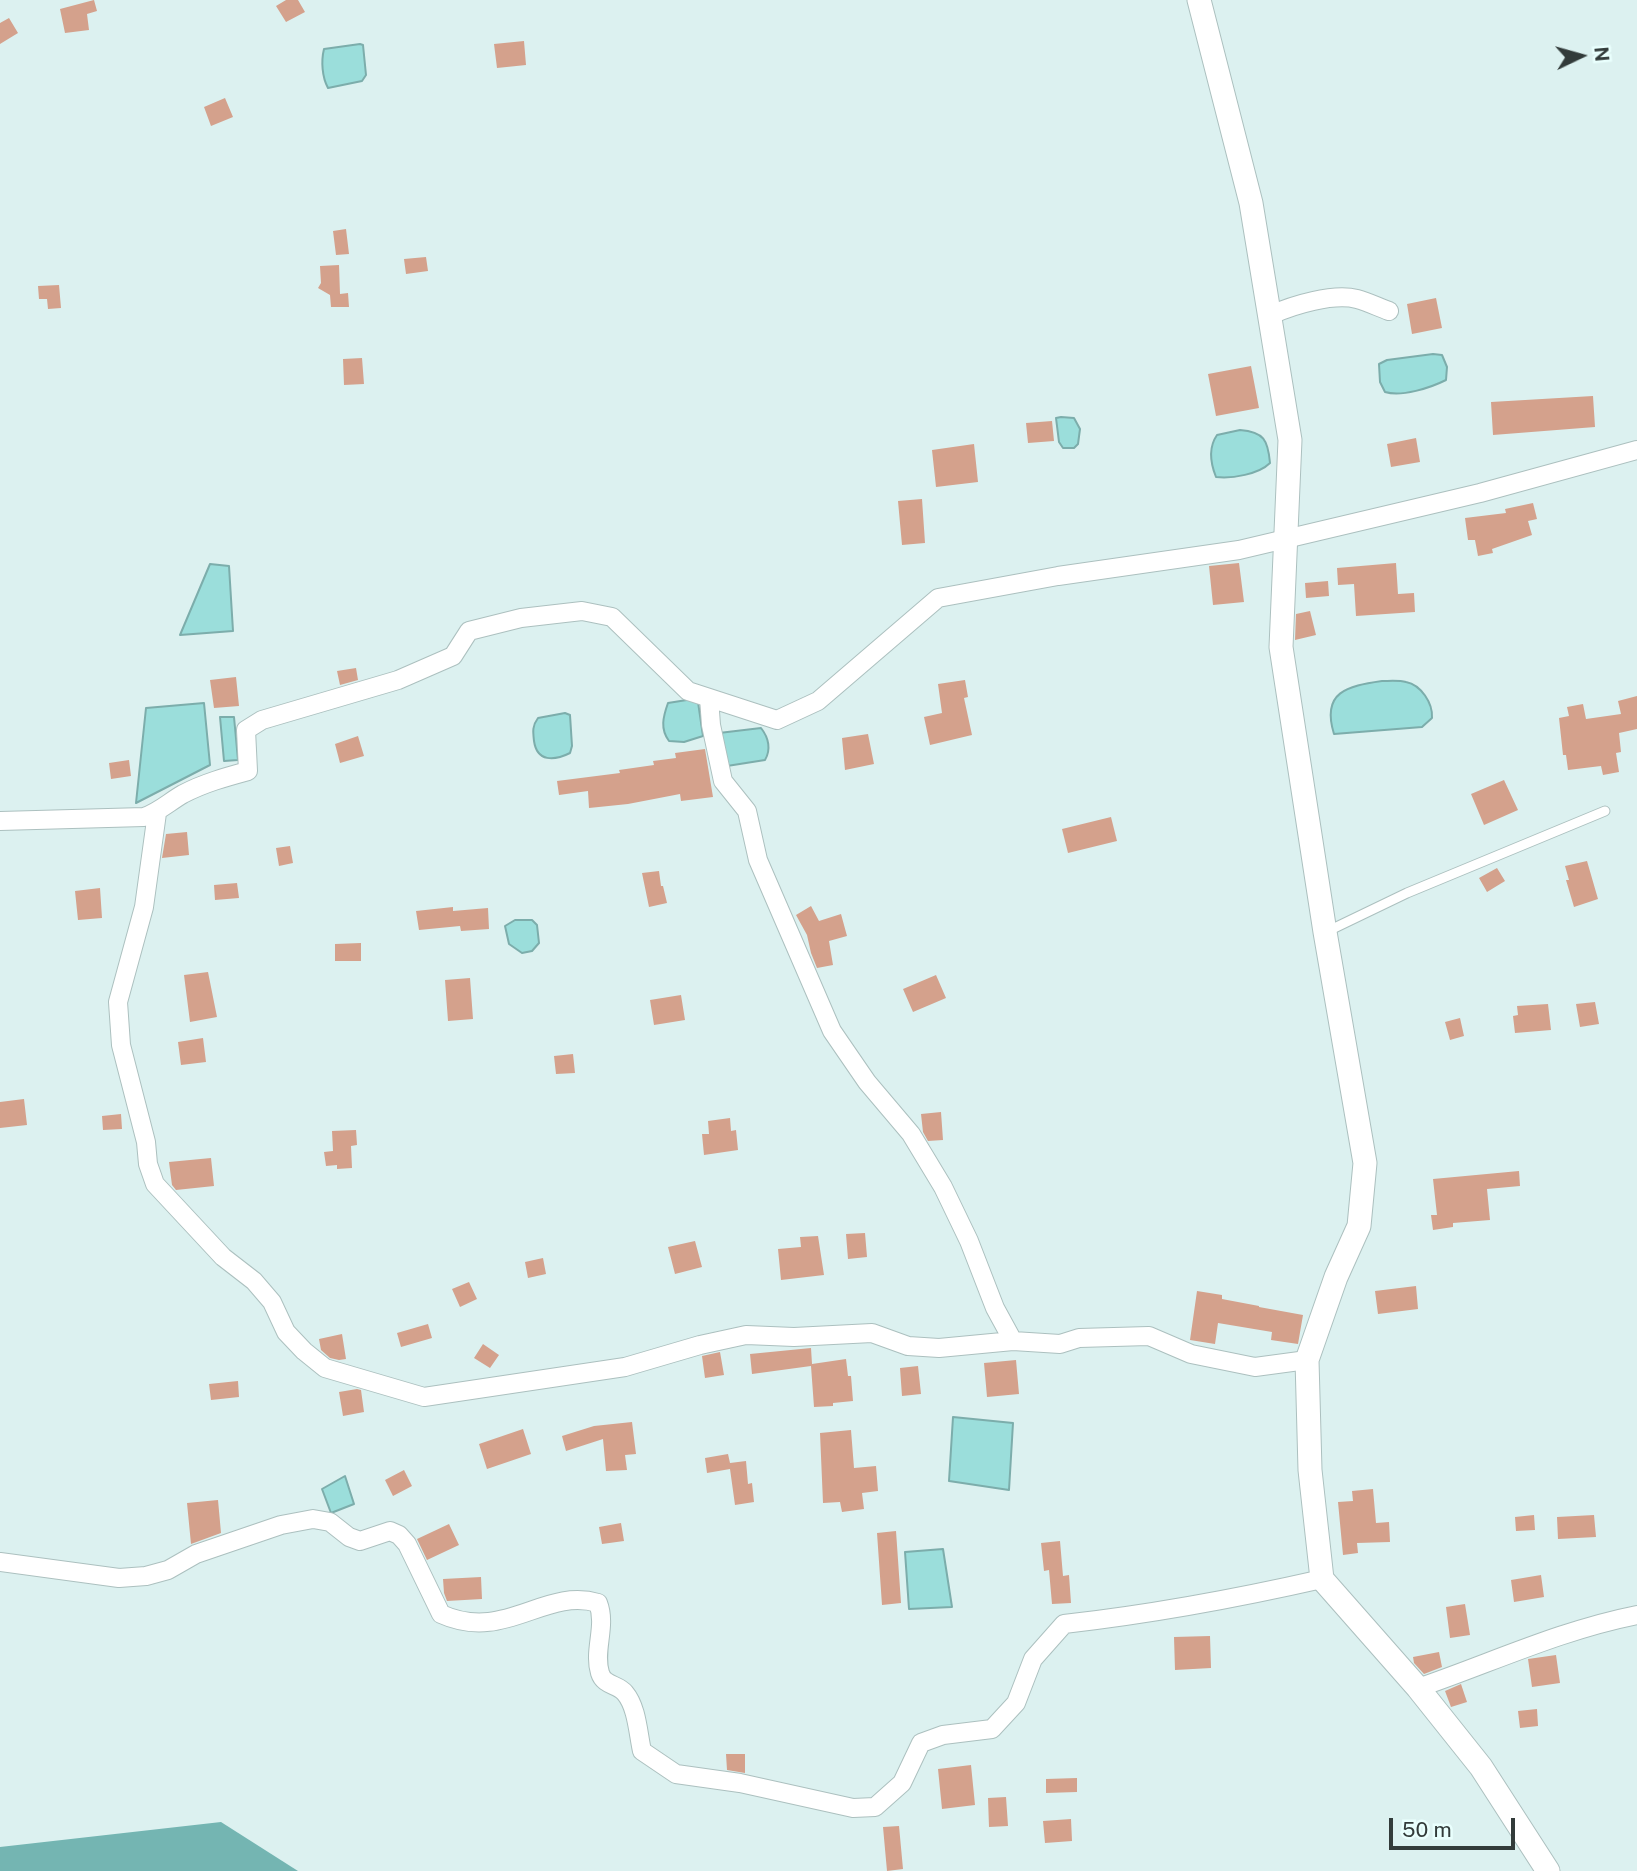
<!DOCTYPE html>
<style>
body{margin:0}
#map{position:relative;width:1637px;height:1871px;overflow:hidden;background:#dcf1f0;font-family:"Public Sans",sans-serif}
canvas{display:block}
.north{position:absolute;left:1546px;top:21px;width:70px;height:70px;-webkit-text-stroke:5px #e9fffd;paint-order:stroke;rotate:85deg;font-size:19px;font-weight:700;line-height:28px;text-align:center;color:#323b3a}
.north::after{content:'';display:block;margin:auto;width:24px;height:32px;background:#323b3a;clip-path:polygon(50% 0,100% 100%,50% 72%,0 100%)}
.scale{position:absolute;left:1389px;top:1818px;width:126px;height:32px;box-sizing:border-box;border:4px solid #323b3a;border-top:0;padding-left:9px;font-size:21px;line-height:24px;white-space:nowrap;color:#323b3a;-webkit-text-stroke:5px #e9fffd;paint-order:stroke}
</style>
<div id="map">
<canvas width="1637" height="1871"></canvas>
<div class="north">N</div>
<div class="scale">50 m</div>
</div>
<script>
const context = document.querySelector('canvas').getContext('2d');
context.lineJoin = 'round';
function fill(path, color) {
  context.fillStyle = color;
  context.fill(path, 'evenodd');
}
function strokePath(path, color, width, dash) {
  context.strokeStyle = color;
  context.lineWidth = width;
  context.lineCap = dash ? 'butt' : 'round';
  context.setLineDash(dash || []);
  context.stroke(path);
}
const forest = new Path2D(`
 M221 1822 298 1871H0V1847Z`);
const water = new Path2D(`
 M360 44 363 45 366 75 362 81 328 88C322 77 321 61 324 49Z
 M1433 354 1442 355 1447 367 1446 380C1430 388 1402 397 1385 392L1380 382 1379 364 1387 360Z
 M1061 417 1074 418 1080 429 1078 444 1074 448H1063L1059 442 1056 418Z
 M1240 430C1264 432 1268 440 1270 463 1259 474 1232 479 1216 477 1210 462 1208 448 1217 435Z
 M210 564 229 566 233 631 180 635Z
 M1382 681C1389 681 1399 680 1406 682 1421 685 1433 703 1432 718L1422 727 1334 734C1321 692 1347 686 1382 681Z
 M693 699 698 702 703 736 684 742 669 741C660 729 663 717 668 703Z
 M204 703 210 765 136 803 146 708Z
 M565 713 570 715 572 746 570 753C554 761 537 762 534 741 533 732 532 726 538 718Z
 M220 717H234L238 760 224 761Z
 M761 728C769 738 771 750 765 760L727 766 719 733Z
 M515 920H532L537 925 539 943 532 951 522 953 509 944 505 926Z
 M953 1417 1013 1423 1009 1490 949 1481Z
 M345 1476 354 1504 331 1513 322 1489Z
 M943 1549 952 1607 909 1609 905 1552Z`);
const building = new Path2D(`
 M94 0 97 11 87 14 89 30 65 33 60 9Z
 M286 0H298L305 12 286 22 276 6Z
 M9 18 18 33 0 44V23Z
 M524 41 526 65 497 68 494 44Z
 M225 98 233 117 211 126 204 107Z
 M346 229 349 254 336 255 333 231Z
 M426 257 428 271 406 274 404 259Z
 M339 265 340 294 348 293 349 307H331L330 295 318 288 321 283 320 266Z
 M59 285 61 308 48 309 47 299H39L38 286Z
 M1436 298 1442 328 1412 334 1407 304Z
 M362 358 364 384 344 385 343 359Z
 M1251 366 1259 408 1216 416 1208 374Z
 M1593 396 1595 427 1493 435 1491 402Z
 M1052 421 1054 441 1028 443 1026 423Z
 M1416 438 1420 462 1391 467 1387 444Z
 M974 444 978 482 936 487 932 450Z
 M922 499 925 543 902 545 898 501Z
 M1533 503 1537 519 1528 521 1532 535 1492 549 1493 553 1478 556 1475 540H1468L1465 518 1506 513 1505 509Z
 M1239 563 1244 602 1213 605 1209 566Z
 M1396 563 1398 594 1414 593 1415 612 1356 616 1354 584 1338 585 1337 568Z
 M1328 581 1329 596 1306 598 1305 583Z
 M1310 611 1316 635 1295 640 1296 614Z
 M356 668 358 680 340 685 337 671Z
 M236 677 239 706 214 708 210 680Z
 M965 680 968 697 964 698 972 735 930 745 924 717 942 713 938 684Z
 M1637 696V729L1619 733 1621 752 1616 753 1619 772 1603 775 1601 766 1568 770 1566 755H1563L1559 718 1569 716 1567 707 1583 704 1586 719 1621 714 1618 701Z
 M868 734 874 764 845 770 842 738Z
 M358 736 364 756 340 763 335 744Z
 M705 749 713 797 681 801 680 794 628 804 589 808 588 791 559 795 557 781 620 773 619 770 654 765 653 761 676 758 675 753Z
 M129 760 131 776 111 779 109 763Z
 M1504 780 1518 810 1484 825 1471 794Z
 M1111 817 1117 841 1068 853 1062 829Z
 M187 832 189 855 162 858 166 834Z
 M290 846 293 863 279 866 276 848Z
 M1587 861 1598 899 1574 907 1566 880H1569L1565 866Z
 M1497 868 1505 881 1487 892 1479 878Z
 M659 871 661 886H663L667 903 649 907 642 873Z
 M237 883 239 898 215 900 214 885Z
 M100 888 102 918 78 920 75 891Z
 M811 906 819 921 841 914 847 936 829 941 833 965 817 968 811 953 807 935 796 915Z
 M453 907V911L488 908 489 929 461 931 460 926 419 930 416 911Z
 M361 943V961H335V944Z
 M208 972 217 1017 190 1022 184 975Z
 M936 975 946 998 913 1012 903 989Z
 M470 978 473 1019 448 1021 445 980Z
 M681 995 685 1020 654 1025 650 1000Z
 M1595 1002 1599 1024 1580 1027 1576 1004Z
 M1548 1004 1551 1030 1515 1033 1513 1016 1518 1015 1517 1006Z
 M1460 1018 1464 1036 1450 1040 1445 1022Z
 M203 1038 206 1062 181 1065 178 1042Z
 M573 1054 575 1073 556 1074 554 1056Z
 M24 1099 27 1125 0 1128V1102Z
 M941 1112 943 1140 928 1141 923 1132 921 1114Z
 M121 1114 122 1129 103 1130 102 1116Z
 M730 1118 731 1131 736 1130 738 1150 704 1155 702 1134H709L708 1121Z
 M356 1130 357 1145 351 1146 352 1168 337 1169V1165L326 1166 324 1152 333 1151 332 1131Z
 M211 1158 214 1186 176 1190 172 1185 169 1162Z
 M1519 1171 1520 1186 1487 1189 1490 1220 1453 1223V1227L1433 1230 1431 1215H1437L1433 1179Z
 M865 1233 867 1257 848 1259 846 1234Z
 M818 1236 824 1275 781 1280 778 1249 801 1247 800 1237Z
 M695 1241 702 1267 675 1274 668 1247Z
 M543 1258 546 1274 528 1278 525 1262Z
 M469 1282 477 1299 460 1307 452 1289Z
 M1416 1286 1418 1309 1378 1314 1375 1291Z
 M1197 1291 1222 1295V1299L1259 1306V1307L1303 1315 1298 1344 1271 1340 1272 1332 1218 1323 1215 1344 1190 1340Z
 M428 1324 432 1338 401 1347 397 1333Z
 M342 1334 346 1359 339 1360 330 1358 321 1350 319 1339Z
 M483 1344 499 1355 490 1368 474 1358Z
 M811 1348 812 1364 846 1359 848 1376H851L853 1401 833 1403V1406L814 1407 811 1366 752 1374 750 1354Z
 M720 1352 724 1375 705 1378 702 1356Z
 M1016 1360 1019 1394 987 1397 984 1363Z
 M918 1366 921 1394 902 1396 900 1368Z
 M238 1381 239 1397 211 1400 209 1384Z
 M357 1389 361 1390 364 1412 343 1416 339 1392Z
 M632 1422 636 1454 625 1455 627 1470 606 1471 603 1439 566 1451 562 1436 594 1426Z
 M523 1429 531 1454 487 1469 479 1444Z
 M851 1430 854 1468 876 1466 878 1491 862 1493 864 1509 842 1512 840 1502 823 1503 820 1433Z
 M728 1454 730 1463 746 1461 748 1484 752 1483 754 1502 735 1505 730 1469 707 1473 705 1458Z
 M404 1470 412 1486 393 1496 385 1480Z
 M1373 1489 1376 1523 1389 1522 1390 1542 1357 1543 1358 1553 1343 1555 1338 1502 1353 1501 1352 1491Z
 M218 1500 221 1533 191 1544 187 1503Z
 M1534 1515 1535 1530 1516 1531 1515 1517Z
 M1594 1515 1596 1537 1558 1539 1557 1517Z
 M621 1523 624 1541 602 1544 599 1527Z
 M449 1524 459 1545 427 1560 417 1539Z
 M896 1531 901 1603 882 1605 877 1533Z
 M1060 1541 1063 1576 1069 1575 1071 1603 1052 1604 1049 1570 1044 1571 1041 1543Z
 M1541 1575 1544 1597 1514 1602 1511 1580Z
 M481 1577 482 1599 447 1601 444 1593 443 1579Z
 M1465 1604 1470 1635 1450 1638 1446 1607Z
 M1210 1636 1211 1668 1175 1670 1174 1637Z
 M1439 1652 1442 1667 1424 1674 1414 1663 1413 1657Z
 M1556 1655 1560 1683 1532 1687 1528 1659Z
 M1461 1684 1467 1702 1451 1707 1445 1691Z
 M1537 1709 1538 1726 1520 1728 1518 1711Z
 M726 1754H745V1773L727 1770Z
 M971 1765 975 1805 942 1809 938 1769Z
 M1077 1778V1792L1046 1793V1779Z
 M1006 1797 1008 1826 989 1827 988 1798Z
 M1071 1819 1072 1841 1045 1843 1043 1821Z
 M899 1826 903 1869 887 1871 883 1827Z`);
const service = new Path2D(`
 M1326 932 1407 893 1605 811`);
const minor = new Path2D(`
 M1271 315C1293 305 1333 293 1357 299 1368 302 1378 307 1389 311
 M709 698 711 725 723 781 747 811 758 860 832 1031 867 1082 911 1134 943 1187 969 1241 995 1308 1013 1341 1060 1344 1079 1338 1149 1336 1191 1354 1255 1367 1307 1360
 M157 813 144 907 118 1002 121 1045 146 1142 148 1164 155 1184 223 1257 254 1281 272 1302 286 1332 304 1351 325 1368 424 1397 625 1367 700 1345 746 1335 794 1337 872 1333 908 1346 939 1348 1013 1341
 M0 821 144 817C159 812 169 802 183 794 204 783 226 777 248 771L246 730 262 720 398 680 453 656 469 631 521 618 582 611 612 617 688 691 777 720 818 701 938 598 1058 576 1239 550 1480 493 1637 450
 M0 1562 119 1578 146 1576 168 1570 196 1554 281 1525 313 1519 330 1522 349 1537 360 1541 390 1531 399 1535 407 1544 441 1614C505 1643 544 1587 598 1603 607 1626 593 1650 600 1673 604 1686 618 1684 625 1693 637 1707 638 1733 642 1751L676 1774 740 1783 853 1808 875 1807 902 1783 921 1743 943 1735 992 1729 1016 1703 1033 1659 1064 1624C1153 1614 1234 1599 1322 1579
 M1418 1688C1491 1663 1561 1630 1637 1615`);
const tertiary = new Path2D(`
 M1199 0 1251 203 1290 440 1281 647 1325 932 1365 1163 1359 1226 1336 1277 1307 1360 1310 1470 1322 1579 1418 1688 1481 1767 1548 1871`);
fill(forest, '#74b5b2');
fill(water, '#9bdedb');
strokePath(water, '#7cadab', 2);
fill(building, '#d4a18c');
strokePath(service, '#acc0bf', 11);
strokePath(minor, '#acc0bf', 20);
strokePath(tertiary, '#acc0bf', 25);
strokePath(service, '#fff', 9);
strokePath(minor, '#fff', 18);
strokePath(tertiary, '#fff', 23);
</script>
